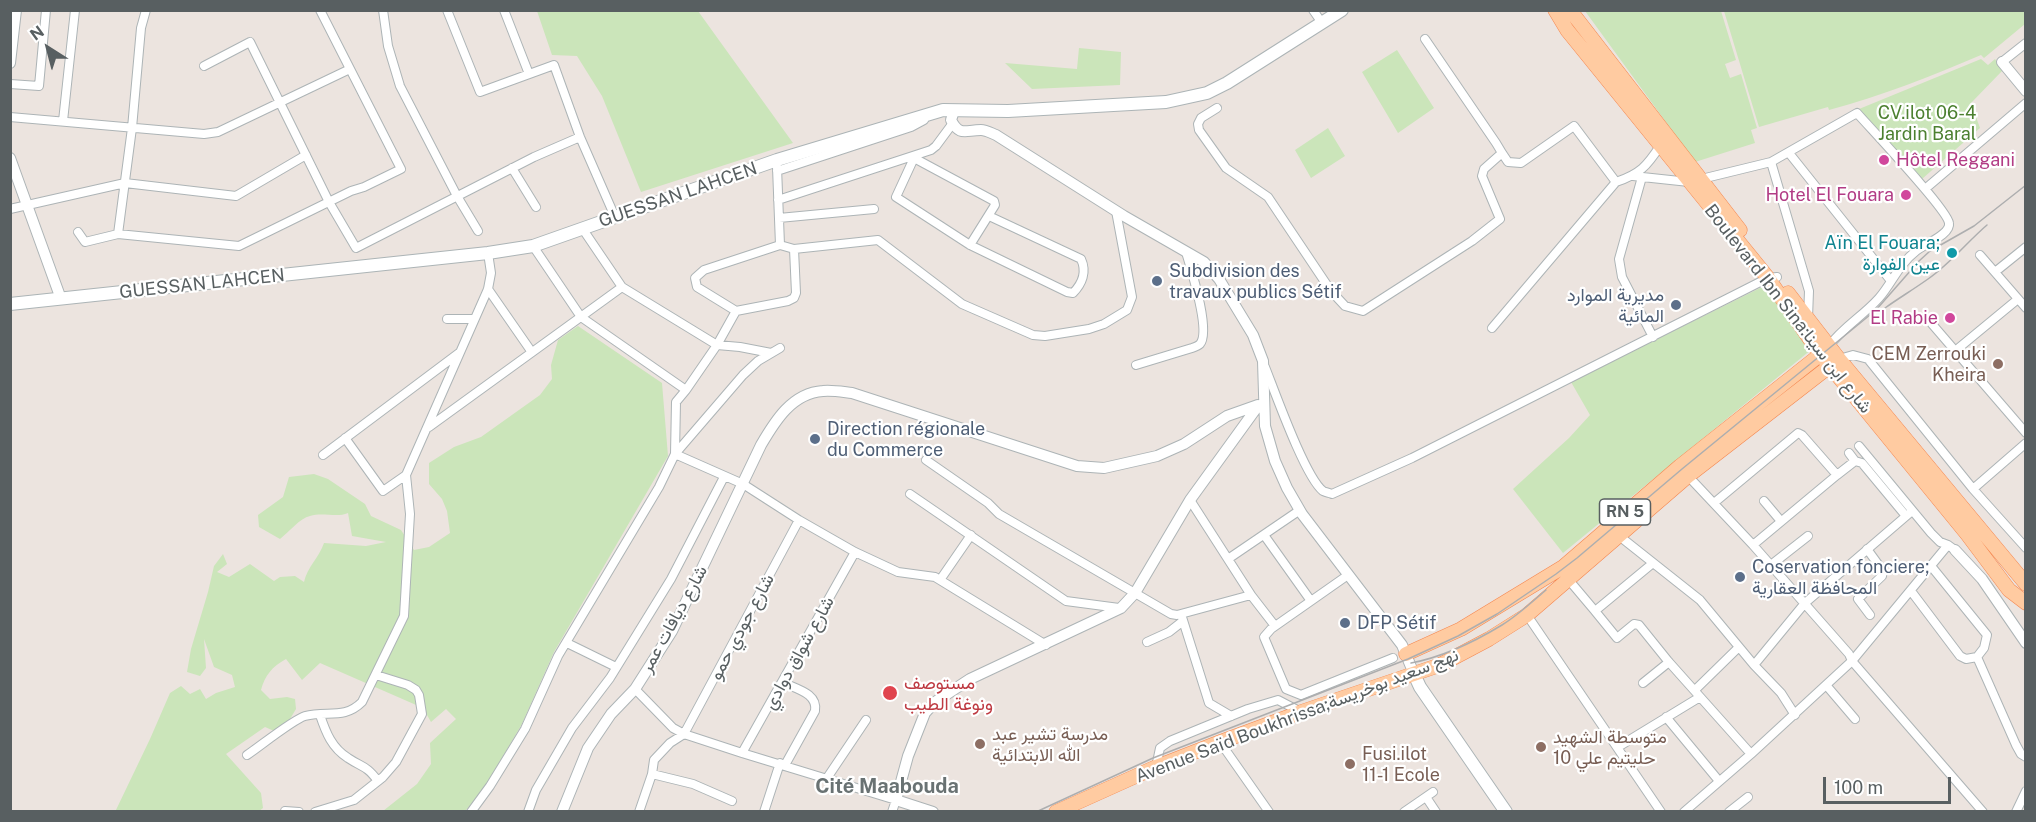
<!DOCTYPE html>
<meta charset="utf-8">
<style>
body{margin:0}
#map{position:relative;width:2036px;height:822px;overflow:hidden;background:#ece4df;font-family:"Public Sans",sans-serif}
canvas{display:block}
.frame{position:absolute;inset:0;border:12px solid #585f61;pointer-events:none}
.north{position:absolute;left:18px;top:18px;width:60px;height:60px;-webkit-text-stroke:4px #fff;paint-order:stroke;rotate:324deg;font-size:16px;font-weight:700;line-height:24px;text-align:center;color:#585f61}
.north::after{content:'';display:block;margin:auto;width:21px;height:27px;background:#585f61;clip-path:polygon(50% 0,100% 100%,50% 72%,0 100%)}
.scale{position:absolute;left:1823px;top:777px;width:128px;height:27px;box-sizing:border-box;border:3px solid #585f61;border-top:0;padding-left:8px;font-size:18px;line-height:21px;white-space:nowrap;color:#585f61;-webkit-text-stroke:4px #fff;paint-order:stroke}
</style>
<div id="map">
<canvas width="2036" height="822"></canvas>
<div class="frame"></div>
<div class="north">N</div>
<div class="scale">100 m</div>
</div>
<script>
const context = document.querySelector('canvas').getContext('2d');
context.lineJoin = 'round';
function fill(path, color) {
  context.fillStyle = color;
  context.fill(path, 'evenodd');
}
function strokePath(path, color, width, dash) {
  context.strokeStyle = color;
  context.lineWidth = width;
  context.lineCap = dash ? 'butt' : 'round';
  context.setLineDash(dash || []);
  context.stroke(path);
}
function write(font, color, halo, rows, align = 'center') {
  context.font = font + ' "Public Sans",Vazirmatn,sans-serif';
  context.lineWidth = 4.5;
  context.setLineDash([]);
  context.textBaseline = 'middle';
  context.strokeStyle = halo;
  context.fillStyle = color;
  for (const [text, x, y, turn = 0] of rows) {
    context.save();
    context.translate(x, y);
    context.rotate((+turn || 0) * Math.PI / 180);
    context.textAlign = isNaN(turn) ? turn : align;
    if (halo) context.strokeText(text, 0, 0);
    context.fillText(text, 0, 0);
    context.restore();
  }
}
const green = new Path2D(`
 M2025 10V24L1984 58 1981 55C1932 76 1881 96 1829 110L1828 107 1759 127 1724 11Z
 M537 11H698L793 143 641 192 602 96 577 56 552 55Z
 M1585 11H1721L1736 60 1725 64 1730 78 1741 74 1757 128 1751 130 1755 143 1695 162Z
 M1079 48 1121 52 1120 85 1032 89 1005 63 1077 69Z
 M1397 50 1434 108 1398 133 1362 72Z
 M1981 59 1988 65 1995 59 2003 70 1971 103 1980 128 1922 179 1859 109Z
 M1328 128 1345 156 1311 178 1295 150Z
 M1766 285 1812 349 1563 553 1513 489 1569 438 1590 415 1571 382Z
 M578 326 662 383 668 456 554 652 522 724 482 792 465 811H383L417 784 431 764 430 743 456 719 446 709 431 722 423 708 320 663 302 680 286 659C272 667 265 675 261 690L270 699 287 697 295 699 296 709 281 734 265 727 226 754 261 793 263 808 258 812H115L150 739 170 693 181 686 190 694 200 689 206 699 216 693 235 687 232 675 214 667 204 639 206 668 200 676 187 672 191 649 208 592 214 566 223 554 227 564 217 572 229 577 250 564 274 581 280 577 295 576 304 582C307 567 319 558 324 543L366 546 386 542 352 536 348 513C337 518 323 512 310 516 300 518 289 532 280 539L259 527 258 515 283 497 289 477 314 474 328 479 365 504 371 516 401 530 414 550 429 547 450 533 447 511 442 499 429 484V463L454 447 481 437 540 395 552 379 551 365 558 340Z`);
const minor = new Path2D(`
 M383 10 388 46 400 86 457 196 478 231
 M447 10 480 92 554 65 580 137 615 217
 M504 10 529 74
 M1313 10 1322 23
 M1425 39 1496 143 1502 153
 M2002 62 2026 43
 M204 66 250 42 329 202 356 248 534 157 580 137
 M10 84 39 86 46 10
 M1217 108 1201 118 1198 124 1199 130 1226 168 1268 197 1331 291 1345 306 1363 311 1472 241 1500 219 1482 176 1484 169 1502 153 1508 162 1521 163 1574 126 1616 182C1640 174 1647 166 1660 146
 M10 117 204 134 218 132 350 69
 M63 121 75 10
 M1789 153 1891 281
 M1771 162 1809 291 1808 318
 M777 167 780 245
 M512 168 536 207
 M777 171 911 127 924 120
 M1633 176 1689 182 1771 162 1857 113C1871 129 1947 209 1949 223 1951 235 1924 244 1916 251 1899 264 1892 283 1879 298 1863 316 1843 327 1829 346
 M1642 177 1619 259 1622 277 1653 337
 M1925 189 2026 103
 M778 200 931 150 936 146 953 123
 M10 209 125 183 236 196 306 155
 M779 218 874 209
 M582 228 622 287 717 345 686 390
 M78 232 85 242 118 234 239 246 351 191 364 187 401 169 320 10
 M118 234 132 128 141 28 146 10
 M970 245 995 205 994 201 914 158 896 197 970 245 1067 292 1073 293C1082 284 1087 272 1081 259L989 216
 M794 249 796 293 794 298 788 301 736 311 697 287 695 278 704 270 780 245 794 249 878 240 962 304 1033 335 1045 336 1089 329 1104 324 1127 310 1132 297 1116 211
 M1980 255 2026 308
 M1995 272 2026 247
 M488 289 531 351
 M736 311 717 345 740 347 771 353
 M447 319H474
 M1932 324 2026 433
 M1492 328 1616 182
 M780 348 758 361 743 375 675 454 743 484 799 520 855 552 898 572 935 577 1046 645
 M1955 351 2018 299
 M1839 359 1853 355 1868 359 1973 489 2026 548
 M1136 365 1192 348C1195 347 1198 346 1200 344 1211 331 1191 269 1186 252
 M1265 367C1275 392 1305 477 1323 491 1324 492 1330 493 1332 494L1412 458 1768 278 1777 277
 M429 427 622 287
 M345 438 383 491 406 475 488 289 491 273 488 253
 M1859 446 1931 533 1940 542 1948 545
 M323 455 459 353
 M926 460 988 503 999 514 1171 614 1177 615 1251 595 1190 500
 M1855 461 1862 463 1906 516
 M1688 476 1753 545 1849 654 1852 661 1983 812
 M1973 489 2026 443
 M910 494 1066 601 1119 608
 M1764 501 1780 520
 M1714 503 1798 433 1802 435 1837 475 1855 461 1849 453
 M1264 535 1311 601
 M1618 535 1700 600 1754 665 1781 693 1795 715
 M1753 545 1837 475
 M1867 549 1883 571 1882 576 1858 599 1870 615
 M1228 559 1300 510
 M1653 563 1595 611 1617 638 1634 624 1639 625 1668 661 1751 754
 M1771 565 1808 536
 M1931 566 1987 635 1984 648 1977 657 2016 745 2021 754 2026 757
 M1348 575 1271 629 1264 637 1286 689 1301 695 1393 658
 M1568 579 1595 611
 M940 580 971 535
 M1911 591 1960 656 1966 659 1977 657
 M1251 595 1275 626
 M1181 614 1209 703 1231 716
 M1527 615 1661 812
 M1147 642 1169 632 1183 621
 M567 643 616 667
 M1754 665 1805 603 1912 511
 M782 682C796 689 818 693 815 711L785 765
 M1643 683 1669 662
 M1826 685 1855 719
 M635 689 673 728 684 734 742 753 896 800 892 812
 M1695 690 1739 647
 M320 715C326 733 332 748 348 758 363 768 366 765 378 781
 M1666 717 1719 781
 M1220 742 1269 812
 M1618 747 1700 697
 M742 753 855 552
 M247 755C259 747 294 719 305 716 327 710 344 720 362 702L404 616 410 514 406 475
 M1156 767 1160 748 1170 741 1248 709 1278 700 1301 712
 M652 774 693 784 732 801
 M827 778 866 720
 M1426 797 1436 812
 M285 811 299 812
 M315 812 354 800 383 777 396 762 422 714 419 695 416 690 408 685 376 675
 M471 812 490 786 525 729 558 656 659 487 675 454 676 402 686 390 581 317 533 246
 M528 812 536 790 572 728 610 678 671 579 724 477
 M639 812 652 774 654 760 670 743 684 734 799 520
 M764 812 780 763
 M1404 812 1433 792
 M1684 812 1751 754 1852 661 1948 545 1955 550
 M1729 812 1748 797
 M2016 812 2026 791`);
const tertiary = new Path2D(`
 M2002 62 2026 91
 M10 63 16 10
 M954 111 951 120C960 137 965 130 981 130 986 130 991 133 996 135L1124 216 1204 262 1219 279 1253 335 1263 361 1265 426 1275 461 1287 488 1302 514 1402 645 1414 674
 M10 158 61 299
 M1955 550 1982 579 2026 643
 M562 812 588 748 611 714 635 689 672 631 761 445C775 421 792 393 823 391 832 390 843 392 852 393L1077 466 1104 468 1157 456 1184 444 1227 416 1258 405
 M933 812 896 800 908 756 925 713 935 702 970 679 1121 608 1135 593 1190 500 1258 406`);
const secondary = new Path2D(`
 M10 304 488 253 533 246 777 160 943 110 1008 111 1166 102 1207 93 1227 83 1342 10
 M1414 674 1420 687 1506 812`);
const primary = new Path2D(`
 M1555 10 1567 30 1768 278 1820 354 1967 534 2009 590 2026 603
 M1570 10 1740 230
 M1788 293 1839 359 2026 584
 M1406 654 1461 629 1563 567 1680 466 1826 350
 M1056 812 1156 767 1220 742 1301 712 1440 665 1489 639 1527 615 1688 476 1839 359`);
const tram = new Path2D(`
 M1885 308C1899 298 1914 289 1928 279 1950 264 1967 242 1987 225
 M1411 663C1443 657 1474 642 1502 625 1517 616 1532 602 1546 590
 M1036 812 1153 758 1408 659 1458 636 1497 614 1556 574 1577 558 1682 469 1876 310 1919 261 1930 251 1974 226 2026 185`);
const markers = [
 [1884,160,6,"#d1479c"],
 [1906,195,6,"#d1479c"],
 [1952,253,6,"#0f9aa8"],
 [1157,281,6,"#5c6f8a"],
 [1676,305,6,"#5c6f8a"],
 [1950,318,6,"#d1479c"],
 [1998,364,6,"#8d6e63"],
 [815,439,6,"#5c6f8a"],
 [1740,577,6,"#5c6f8a"],
 [1345,623,6,"#5c6f8a"],
 [890,693,8,"#e0444e"],
 [980,744,6,"#8d6e63"],
 [1541,747,6,"#8d6e63"],
 [1350,764,6,"#8d6e63"]
];
const shields = [
 [1625,512,51]
];
const shieldNames = [
 ["RN 5",1625,512]
];
const parkNames = [
 ["CV.ilot 06-4",1927,113],
 ["Jardin Baral",1927,134]
];
const hotelNames = [
 ["Hôtel Reggani",1896,160,"left"],
 ["Hotel El Fouara",1894,195],
 ["El Rabie",1938,318]
];
const streetNames = [
 ["GUESSAN LAHCEN",678,195,-19],
 ["GUESSAN LAHCEN",202,284,-6],
 ["Boulevard Ibn Sina:شارع ابن سينا",1788,309,52],
 ["شارع ديافات عمر",674,619,-61],
 ["شارع جودي حمو",742,627,-62],
 ["شارع شواق دوادي",799,653,-61],
 ["Avenue Saïd Boukhrissa;نهج سعيد بوخريسة",1297,716,-21]
];
const cultureNames = [
 ["Aïn El Fouara;",1940,243],
 ["عين الفوارة",1940,264]
];
const serviceNames = [
 ["Subdivision des",1169,271],
 ["travaux publics Sétif",1169,292],
 ["مديرية الموارد",1664,295,"right"],
 ["المائية",1664,316,"right"],
 ["Direction régionale",827,429],
 ["du Commerce",827,450],
 ["Coservation fonciere;",1752,567],
 ["المحافظة العقارية",1752,588],
 ["DFP Sétif",1357,623]
];
const educationNames = [
 ["CEM Zerrouki",1986,354,"right"],
 ["Kheira",1986,375,"right"],
 ["مدرسة تشير عبد",992,734],
 ["الله الابتدائية",992,755],
 ["متوسطة الشهيد",1553,737],
 ["حليتيم علي 10",1553,758],
 ["Fusi.ilot",1362,754],
 ["11-1 Ecole",1362,775]
];
const healthNames = [
 ["مستوصف",904,683],
 ["ونوغة الطيب",904,704]
];
const neighbourhoodNames = [
 ["Cité Maabouda",887,787]
];
fill(green, '#cbe5ba');
strokePath(minor, '#adb4b6', 10);
strokePath(tertiary, '#adb4b6', 12);
strokePath(secondary, '#acb4b6', 14);
strokePath(primary, '#f5864f', 15);
strokePath(minor, '#fff', 8);
strokePath(tertiary, '#fff', 10);
strokePath(secondary, '#fff', 12);
strokePath(primary, '#ffcba1', 14);
strokePath(tram, '#adaeaf', 1.5);
for (const [x, y, r, color] of markers) {
  const dot = new Path2D();
  dot.arc(x, y, r, 0, 2 * Math.PI);
  context.fillStyle = color;
  context.fill(dot);
  strokePath(dot, '#fff', 2);
}
for (const [x, y, w] of shields) {
  const box = new Path2D();
  box.roundRect(x - w / 2, y - 13, w, 26, 4.5);
  context.fillStyle = '#fff';
  context.fill(box);
  strokePath(box, '#585f61', 1.5);
}
write('bold 16px', '#585f61', null, shieldNames);
write('18px', '#4c8030', '#fff', parkNames);
write('18px', '#b23c85', '#fff', hotelNames, 'right');
write('18px', '#585f61', '#fff', streetNames);
write('18px', '#0d838f', '#fff', cultureNames, 'right');
write('18px', '#4e5e75', '#fff', serviceNames, 'left');
write('18px', '#785e54', '#fff', educationNames, 'left');
write('18px', '#be3a42', '#fff', healthNames, 'left');
write('bold 20px', '#697273', '#fff', neighbourhoodNames);
</script>
